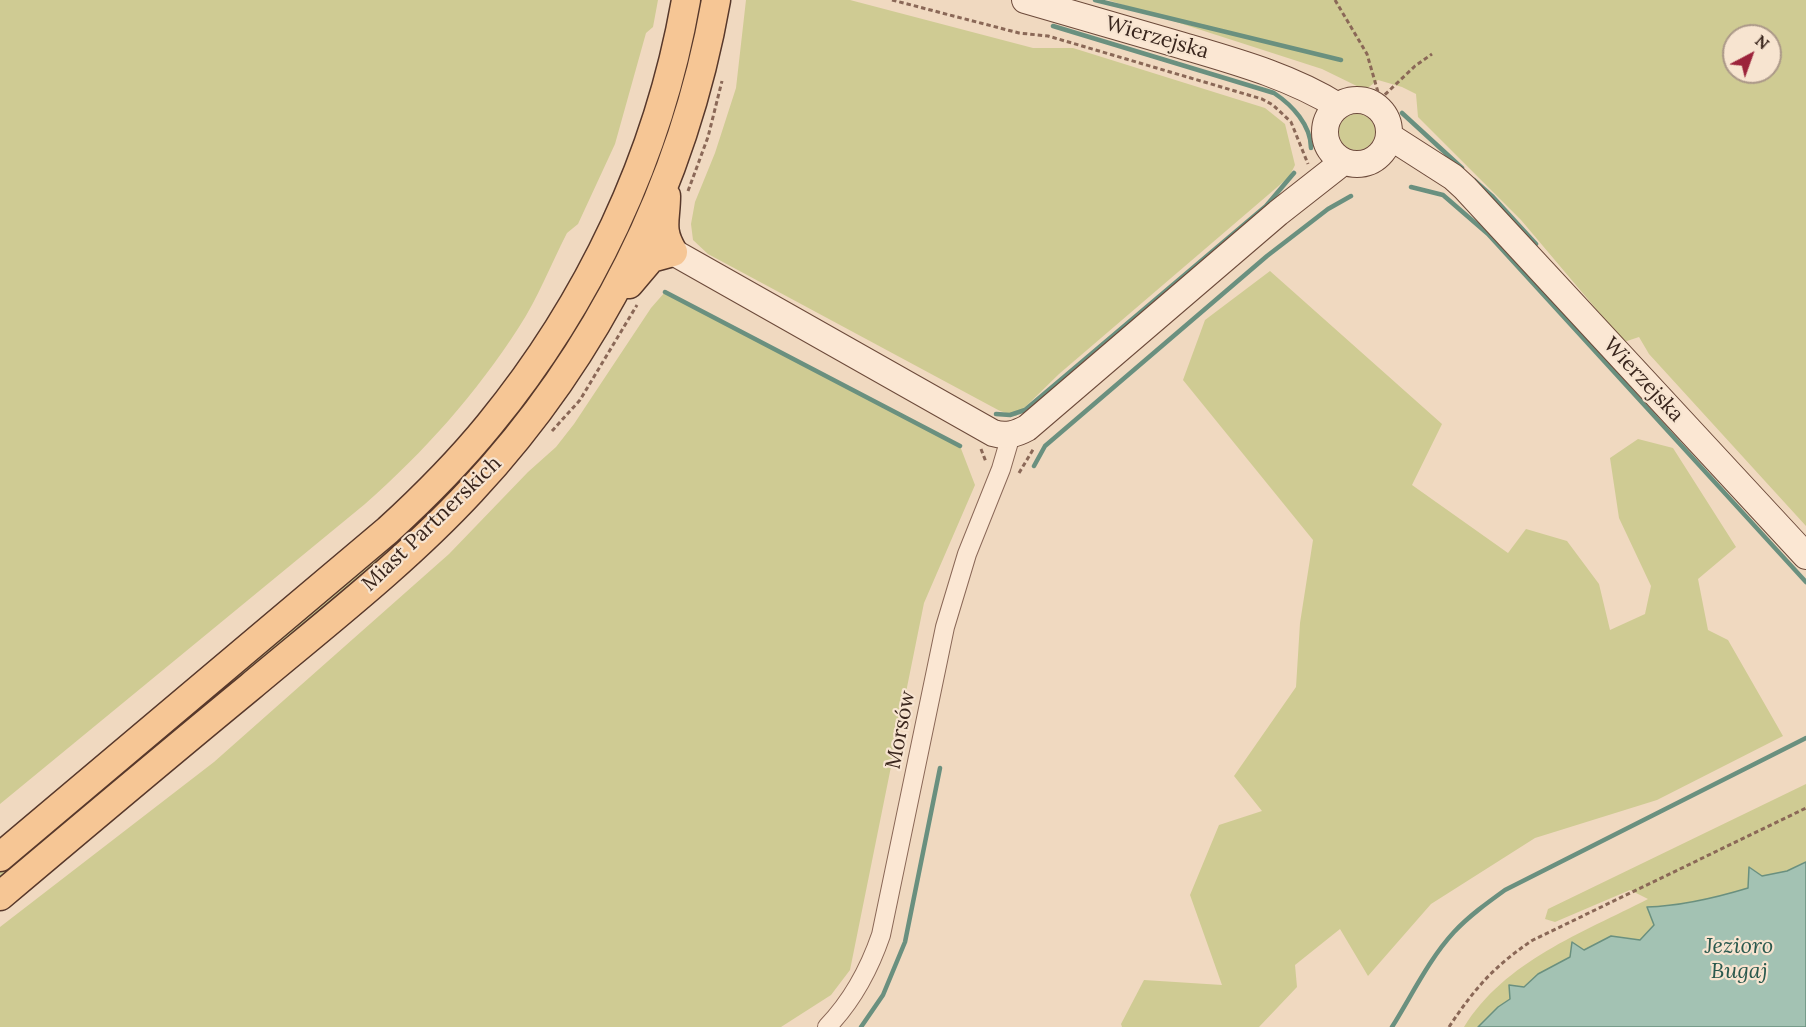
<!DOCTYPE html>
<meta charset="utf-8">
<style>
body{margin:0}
#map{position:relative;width:1806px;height:1027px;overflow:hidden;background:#f0d9c0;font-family:Lora,serif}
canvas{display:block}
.north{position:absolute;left:1722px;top:24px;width:60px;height:60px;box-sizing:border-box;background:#f7e4d0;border:2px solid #ab9888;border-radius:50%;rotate:41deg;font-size:16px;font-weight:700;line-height:24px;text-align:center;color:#39251c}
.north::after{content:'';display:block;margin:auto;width:21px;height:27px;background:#9c233b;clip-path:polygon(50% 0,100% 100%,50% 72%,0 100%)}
</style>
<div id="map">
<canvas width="1806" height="1027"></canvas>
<div class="north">N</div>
</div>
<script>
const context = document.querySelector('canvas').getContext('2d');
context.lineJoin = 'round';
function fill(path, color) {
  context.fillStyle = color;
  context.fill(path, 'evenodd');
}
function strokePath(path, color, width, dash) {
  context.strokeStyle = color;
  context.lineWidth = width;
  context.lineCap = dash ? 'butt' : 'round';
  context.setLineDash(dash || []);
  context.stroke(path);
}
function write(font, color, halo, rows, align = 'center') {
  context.font = font + ' Lora,serif';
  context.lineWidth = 4.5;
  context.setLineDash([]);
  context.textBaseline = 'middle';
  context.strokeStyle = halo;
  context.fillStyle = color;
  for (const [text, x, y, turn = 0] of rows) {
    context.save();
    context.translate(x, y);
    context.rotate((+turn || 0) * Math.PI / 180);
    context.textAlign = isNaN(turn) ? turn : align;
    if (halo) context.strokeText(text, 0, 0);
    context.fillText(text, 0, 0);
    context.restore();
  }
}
const green = new Path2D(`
 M0 0H658L653 27 646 33 615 144 578 224 567 233C551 264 538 298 519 327 476 394 424 452 365 504L0 804Z
 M695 0H706L696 46 638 226 532 404 418 529 0 884V871L41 836 543 371Z
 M746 0H850L1033 48H1073L1265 108 1285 124 1295 165 1289 177 1059 374 1016 416 1000 411 708 254 693 240 691 224 695 202 715 153 736 88Z
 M1108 0H1806V526L1649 354 1639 337 1624 342 1521 220 1418 117 1416 94 1402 87 1378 80 1365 90 1322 69ZM1734 36H1770V72H1734Z
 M1339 132a18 18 0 1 1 36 0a18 18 0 1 1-36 0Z
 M1270 271 1442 424 1412 485 1508 553 1526 529 1567 541 1599 584 1610 630 1645 614 1651 586 1619 518 1610 458 1638 439 1673 448 1736 547 1698 579 1708 630 1728 640 1783 736 1657 800 1535 838 1431 904 1368 976 1340 929 1295 965 1297 987 1259 1027H1122L1121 1024 1144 980 1222 985 1190 895 1219 825 1262 811 1234 776 1296 687 1300 623 1313 540 1183 380 1205 320Z
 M665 292 960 446 975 485 924 603 850 970 831 995 781 1027H0V927L214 762 449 554 528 472 556 447 574 424 651 308Z
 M1806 784V862L1787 871 1762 876 1750 867 1748 888C1715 898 1682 906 1648 907L1655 925 1640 940 1611 936 1538 974 1478 1027H1464C1505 961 1582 933 1648 899L1630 890 1555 922 1545 919 1548 909Z`);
const water = new Path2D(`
 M1806 862V1027H1478L1498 1007 1510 999 1509 985 1524 987 1538 974 1570 957 1572 942 1584 950 1611 936 1640 940 1654 925 1647 907C1681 906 1715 898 1748 888L1749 867 1762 876 1787 871Z`);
const stream = new Path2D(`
 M1095 0 1341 60
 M1053 26 1274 93C1292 105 1311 125 1311 148
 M1402 113 1462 168
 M1474 180 1493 197 1536 244
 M1411 187 1443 195 1488 234 1806 582
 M665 292 960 446
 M996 414 1010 415 1025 410 1266 206 1294 173
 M1034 466 1045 446 1267 256 1328 209 1351 196
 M861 1027 883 995 905 942 940 768
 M1392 1027C1412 995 1429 959 1454 932 1469 916 1487 903 1505 890L1806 738`);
const path = new Path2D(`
 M892 0 1019 33 1048 36 1262 99 1273 105 1291 122 1308 164
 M1335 0 1367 54 1380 99
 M1374 105 1415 66 1432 54
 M688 191 708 137 722 81
 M552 431 580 400 637 305
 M981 449 986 462
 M1019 473 1034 448
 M1449 1027C1474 989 1495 965 1533 940L1806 808`);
const street = new Path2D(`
 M827 1027C853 1000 869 970 881 935L945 627 967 554 1001 469 1011 435`);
const secondary = new Path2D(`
 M1025 0C1077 15 1128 30 1180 45 1234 61 1290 76 1338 106
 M1325 132a32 32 0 1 1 64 0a32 32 0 1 1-64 0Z
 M1389 136 1453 177 1465 188 1806 556
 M673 252 993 433C1006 437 1016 434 1027 428L1278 213 1343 162`);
const primary = new Path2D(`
 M629 284 651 258 673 252C659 229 666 220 666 196
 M0 857 388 530C424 497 458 463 489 425 589 303 659 156 686 0
 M0 896C83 826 166 756 250 687 325 624 404 563 471 491 598 355 684 183 716 0`);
const streetNames = [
 ["Wierzejska",1157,38,16],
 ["Wierzejska",1643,380,47],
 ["Miast Partnerskich",432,524,-44],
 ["Morsów",901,730,-79]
];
const waterNames = [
 ["Jezioro",1739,947],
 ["Bugaj",1739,972]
];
fill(green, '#cfcb93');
fill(water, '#a3c2b3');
strokePath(water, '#6a907f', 1.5);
strokePath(stream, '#6a907f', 4.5);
strokePath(street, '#8a6857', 20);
strokePath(secondary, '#6c4a3a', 28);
strokePath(primary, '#57382b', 31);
strokePath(path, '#8a6857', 3, [4.5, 3]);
strokePath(street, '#fbe7d3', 18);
strokePath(secondary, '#fbe7d3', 26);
strokePath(primary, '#f6c695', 28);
write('21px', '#39251c', '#f7e4d0', streetNames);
write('italic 22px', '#2a594e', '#f7e4d0', waterNames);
</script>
